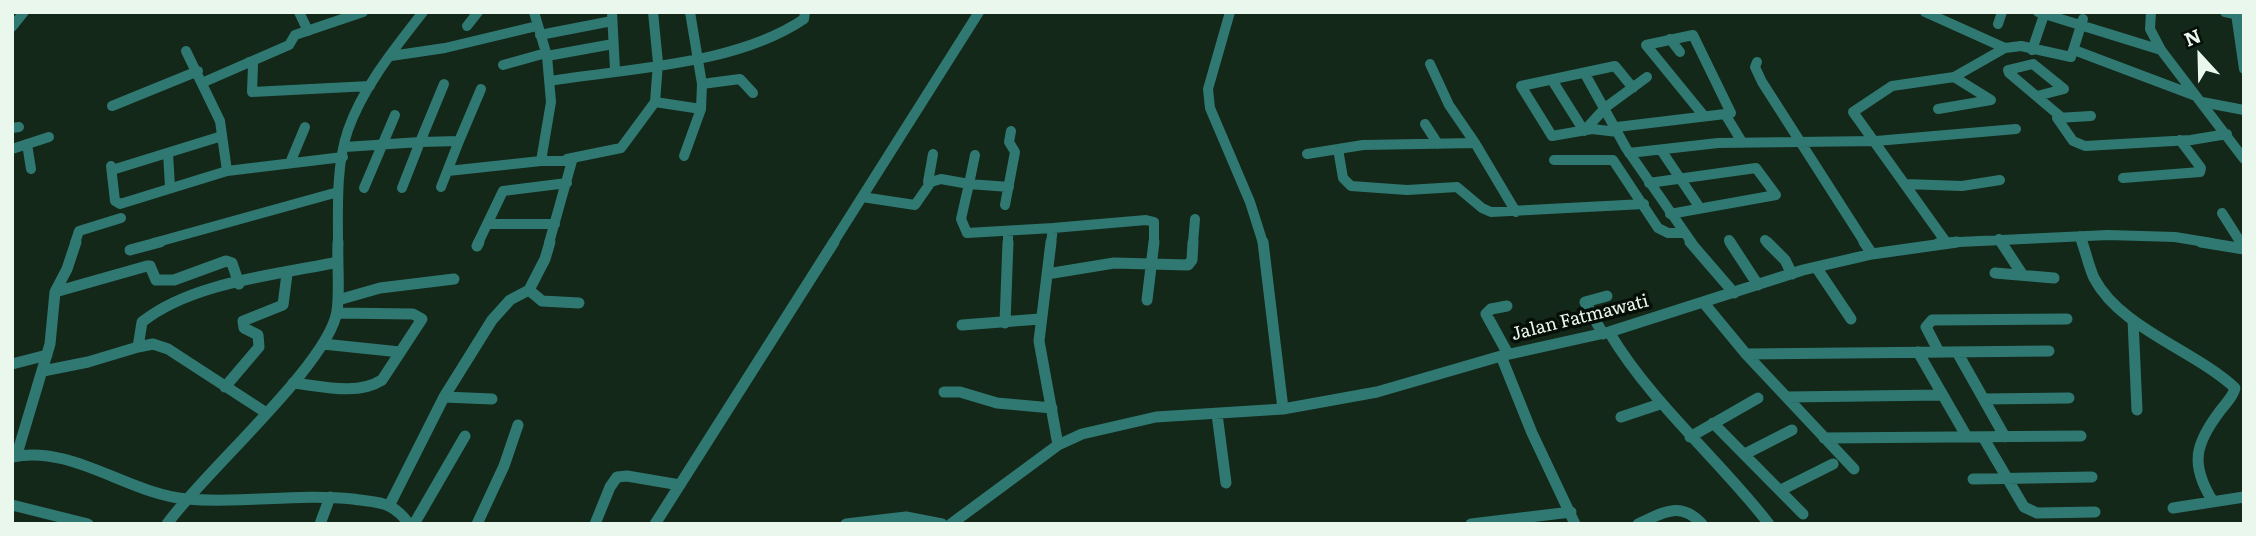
<!DOCTYPE html>
<style>
body{margin:0}
#map{position:relative;width:2256px;height:536px;overflow:hidden;background:#132819;font-family:Literata,serif}
canvas{display:block}
.frame{position:absolute;inset:0;border:14px solid #eaf7ed;pointer-events:none}
.north{position:absolute;left:2165px;top:21px;width:70px;height:70px;-webkit-text-stroke:5px #060e08;paint-order:stroke;rotate:338deg;font-size:19px;font-weight:700;line-height:28px;text-align:center;color:#eaf7ed}
.north::after{content:'';display:block;margin:auto;width:24px;height:32px;background:#eaf7ed;clip-path:polygon(50% 0,100% 100%,50% 72%,0 100%)}
</style>
<div id="map">
<canvas width="2256" height="536"></canvas>
<div class="frame"></div>
<div class="north">N</div>
</div>
<script>
const context = document.querySelector('canvas').getContext('2d');
context.lineJoin = 'round';
function strokePath(path, color, width, dash) {
  context.strokeStyle = color;
  context.lineWidth = width;
  context.lineCap = dash ? 'butt' : 'round';
  context.setLineDash(dash || []);
  context.stroke(path);
}
function write(font, color, halo, rows, align = 'center') {
  context.font = font + ' Literata,serif';
  context.lineWidth = 7;
  context.setLineDash([]);
  context.textBaseline = 'middle';
  context.strokeStyle = halo;
  context.fillStyle = color;
  for (const [text, x, y, turn = 0] of rows) {
    context.save();
    context.translate(x, y);
    context.rotate((+turn || 0) * Math.PI / 180);
    context.textAlign = isNaN(turn) ? turn : align;
    if (halo) context.strokeText(text, 0, 0);
    context.fillText(text, 0, 0);
    context.restore();
  }
}
const minorFar1 = new Path2D(`
 M299 12 308 31
 M534 12 547 56 551 102 541 161H572L549 243
 M612 12 615 70
 M1230 12 1208 89 1210 108 1250 202 1263 243
 M1925 12 2005 48 1954 77
 M2038 12 2161 50
 M2151 12 2150 29 2161 50 2244 159
 M2225 12 2244 16
 M2236 14 2244 69
 M1998 24 2002 12
 M467 26 478 12
 M12 27 24 12
 M540 35 612 21
 M1670 39 1680 52
 M2005 48 2021 46 2071 57 2083 19
 M2032 50 2045 12
 M2074 50 2196 96
 M186 51 220 121 227 171
 M391 56 445 48 537 26
 M547 56 613 44
 M249 62 253 65 252 92 370 86
 M1757 62 1755 67 1762 82 1865 243
 M1430 64 1449 105 1475 143
 M503 65 546 53
 M1585 74 1626 148 1692 243
 M1552 80 1584 131 1606 107 1647 77
 M550 81C630 68 736 65 804 19L805 12
 M204 82 289 45 295 35 363 12
 M444 84 420 142 459 141 481 89
 M702 84 740 79 753 93
 M2037 96 2064 89 2033 64 2008 70 2009 73 2061 117
 M655 102 701 109
 M2202 102 2244 110
 M112 106 198 71
 M1938 109 1991 100 1954 77 1892 86 1853 112 1946 242
 M1704 116 1646 45 1693 35 1731 113 1725 114 1742 142
 M2091 116 2057 118 2073 141 2085 146 2191 140 2227 134
 M1425 124 1438 144
 M1617 127 1725 114
 M12 128 19 127
 M1618 132 1592 129 1552 136 1521 86 1615 66 1633 88
 M27 144 31 169
 M345 147 420 142 402 188
 M12 149 49 137
 M1338 149 1343 178 1351 186 1407 190 1457 187 1482 208 1491 212 1644 204
 M1661 150 1700 208
 M168 153 170 187
 M1629 153 1718 143 1876 141 2016 129
 M1307 154 1363 145 1475 143 1516 212
 M975 155 969 184 1009 187
 M684 156 701 109 702 84 690 12
 M567 159 621 148 655 102 658 63 653 12
 M1554 160H1613L1658 228 1668 233H1683
 M290 163 305 127
 M111 166 115 201 120 204 227 171 343 157
 M112 170 222 136
 M448 171 541 161
 M2123 178 2200 172 2201 168 2180 140
 M928 182 933 154
 M1649 183 1756 168 1776 195 1670 214
 M1905 184 1962 186 2000 180
 M441 187 459 141
 M364 188 395 115
 M862 197 915 205 931 182 941 179 969 184 961 219 967 233 1053 228
 M1005 205 1015 152 1009 142 1011 131
 M2222 213 2241 243
 M487 224H555
 M2080 236 2082 243
 M1999 239 2002 243
 M1729 240 1731 243
 M1765 240 1768 243
 M75 243 79 231 121 218
 M154 243 338 192
 M338 243C338 207 336 165 348 130 363 87 395 48 423 12
 M478 243 503 191 567 183
 M833 243 979 12
 M1008 243V232
 M1051 243 1053 228 1146 220 1154 222V243
 M1193 243 1195 219
 M1938 243 2108 235 2175 237 2211 243`);
const minor = new Path2D(`
 M1051 242 1039 341 1058 445
 M1263 242 1283 409
 M1690 242 1734 293
 M1730 242 1758 285
 M1767 242 1785 260 1792 274
 M1864 242 1872 254
 M2001 242 2022 274
 M2082 242C2086 253 2089 267 2094 278 2120 328 2194 350 2235 388 2233 397 2226 403 2220 411 2195 444 2190 464 2212 500
 M2201 242 2244 249
 M2240 242 2244 248
 M477 246 479 242
 M130 250 160 242
 M1816 267 1851 319
 M1995 273 2054 278
 M1047 274 1114 263 1188 265 1192 260 1193 242
 M529 290 542 301 579 303
 M55 292 147 266H150L156 280H174L226 261 232 263 239 284
 M338 300 380 288 454 279
 M1147 300 1154 242
 M1703 302 1746 354 1854 469
 M1507 306 1491 309 1486 314 1508 354
 M2133 320 2137 410
 M1005 323 1008 242
 M962 325 1040 319
 M1609 332C1652 404 1718 458 1769 524
 M1603 334 1585 302 1607 296
 M323 344 400 352
 M138 347 153 344 168 349 265 412
 M1918 352 1967 437
 M1939 352 1926 327 1932 320 2067 319
 M1957 352 2005 437
 M1746 354 2049 351
 M1501 356 1532 433 1575 524
 M12 364 47 355
 M43 371 88 362 138 347 142 322C192 282 276 275 338 262
 M293 383C321 386 357 396 382 380L422 319 413 314 337 313
 M225 387 259 347 258 335 244 328 243 321 283 305 287 274
 M944 392H960L997 403 1052 408
 M444 397 492 399
 M1787 397 1942 395
 M1984 399 2069 398
 M1217 414 1226 483
 M1621 417 1660 404
 M1713 423 1803 514
 M1690 437 1758 398
 M1983 437 2024 507 2037 513 2095 512
 M1824 438 2081 436
 M17 454 50 344 55 292 67 269 76 242
 M1745 454 1792 430
 M12 457C72 444 128 494 187 499 242 504 297 493 353 499 364 501 379 501 389 506 397 510 404 517 409 524
 M1973 479 2092 477
 M1781 490 1833 464
 M12 505 88 524
 M389 506 444 397 492 320 510 300 529 290 545 259 550 242
 M2173 508 2244 497
 M167 524C203 473 329 364 337 311 340 289 337 264 338 242
 M320 524 330 497
 M414 524 465 436
 M477 524 504 466 518 425
 M595 524 610 487 617 477 627 476 680 485
 M655 524 834 242
 M846 524 906 517 942 524
 M951 524 1058 445 1082 434 1156 417 1283 409 1377 392 1501 356 1609 332 1803 270 1872 254 1957 242
 M1471 524 1571 512
 M1638 524C1663 513 1680 500 1702 524`);
const streetNames = [
 ["Jalan Fatmawati",1580,318,-14]
];
strokePath(minorFar1, '#307972', 10);
strokePath(minor, '#307972', 11);
write('18px', '#eaf7ed', '#060e08', streetNames);
</script>
